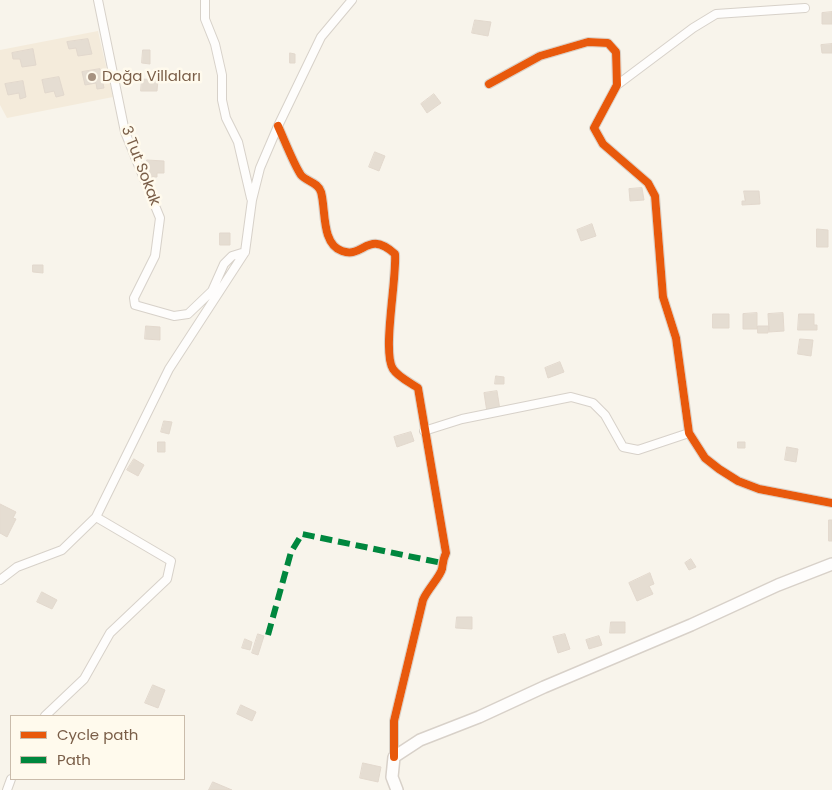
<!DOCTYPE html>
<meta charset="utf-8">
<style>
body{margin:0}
#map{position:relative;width:832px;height:790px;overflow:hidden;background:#f8f4eb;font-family:Poppins,sans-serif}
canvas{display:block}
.legend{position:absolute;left:10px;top:715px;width:175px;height:65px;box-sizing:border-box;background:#fffaed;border:1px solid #cabcab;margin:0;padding:6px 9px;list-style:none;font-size:15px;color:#7a5e48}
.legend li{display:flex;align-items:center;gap:10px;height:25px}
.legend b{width:25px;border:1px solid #cabcab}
</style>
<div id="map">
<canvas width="832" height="790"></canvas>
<ul class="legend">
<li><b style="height:6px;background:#e8590c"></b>Cycle path</li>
<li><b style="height:6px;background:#00873e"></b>Path</li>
</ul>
</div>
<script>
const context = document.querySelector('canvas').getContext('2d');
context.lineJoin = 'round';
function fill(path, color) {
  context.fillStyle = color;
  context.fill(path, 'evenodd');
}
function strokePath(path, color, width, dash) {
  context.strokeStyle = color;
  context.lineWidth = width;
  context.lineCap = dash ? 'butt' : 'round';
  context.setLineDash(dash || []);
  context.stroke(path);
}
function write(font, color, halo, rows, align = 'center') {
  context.font = font + ' Poppins,sans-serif';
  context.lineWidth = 5;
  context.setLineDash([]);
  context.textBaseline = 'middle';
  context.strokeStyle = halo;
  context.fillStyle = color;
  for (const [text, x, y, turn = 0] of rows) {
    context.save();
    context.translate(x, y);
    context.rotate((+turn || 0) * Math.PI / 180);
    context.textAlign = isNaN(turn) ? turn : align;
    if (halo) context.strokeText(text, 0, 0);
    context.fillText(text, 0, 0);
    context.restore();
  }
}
const residential = new Path2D(`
 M98 31 113 97 7 118 0 105V50Z`);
const building = new Path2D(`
 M832 12V24H822V13Z
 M475 20 491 22 488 36 472 33Z
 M88 39 92 54 78 56 76 48 69 49 67 42Z
 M832 44V53H822L821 45Z
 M33 49 36 65 22 67 20 59H13L12 53Z
 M143 50H150V64L142 63Z
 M290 53 295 54V63H290Z
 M100 69 104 88 97 89 96 83 85 85 82 72Z
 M59 77 64 95 56 97 54 91 45 93 42 80Z
 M142 79 158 80 157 91H141Z
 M23 81 26 97 20 99 19 93 8 95 5 84Z
 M434 94 441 103 427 113 421 104Z
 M375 152 385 156 379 171 369 167Z
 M147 160 164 161V173H157V177H148Z
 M642 188 644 200 630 201 629 189Z
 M744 191H759L760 204 742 205V201H745Z
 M592 224 596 236 581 241 577 230Z
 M817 229 828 230V247H817Z
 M220 233H230V245H220Z
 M33 265H43V273L33 272Z
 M757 313V329H743V314Z
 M783 313 784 331 769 332 768 314Z
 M713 314H729V328H713Z
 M799 314H814V325H817V330H798Z
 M146 326 160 327V340L145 339Z
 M758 326H769L768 333H758Z
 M800 339 813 340 811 356 798 354Z
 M560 362 564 372 548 378 545 368Z
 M496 376 504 377V384H495Z
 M497 391 500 410 487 412 484 393Z
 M164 421 172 422 169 434 161 432Z
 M411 432 414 441 397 447 394 437Z
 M158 442H165V452H158Z
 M738 442H745V448H738Z
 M787 447 798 449 796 462 785 460Z
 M134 459 144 465 138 476 127 470Z
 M0 504 16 512 13 518 16 519 7 537 0 533Z
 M829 520H832V541H829Z
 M691 559 696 567 689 570 685 563Z
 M650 573 654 584 649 586 653 594 637 601 629 583Z
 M42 592 57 600 52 609 37 602Z
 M457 617H472V629L456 628Z
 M611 622H625V633H610Z
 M258 634 264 636 258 655 252 653Z
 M565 634 570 649 558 653 553 637Z
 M599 636 602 645 589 649 586 640Z
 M245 639 252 642 250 650 242 648Z
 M153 685 165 690 158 708 145 703Z
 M241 705 256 712 252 721 237 714Z
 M363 763 381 767 378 782 360 778Z
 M213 782 232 790H209Z`);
const street = new Path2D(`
 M98 0 125 132 160 218 155 256 134 298 135 305 174 316 188 314 212 291 224 264 232 256 245 252
 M205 0V19L215 44 222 75V100L226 118 238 142 251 198
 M489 84 540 56 588 42 608 43 616 52 617 85 594 128 603 144 648 183 655 196 663 297 676 338 689 433 705 458 719 469 738 481 759 489 832 503
 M617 85 693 28 716 14 805 8
 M278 126C284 139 294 165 301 175 307 182 318 182 321 192 326 209 321 244 342 251 364 259 367 229 395 254 397 279 382 352 393 369 398 377 411 383 418 388L446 553C443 559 443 563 442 569 440 577 427 590 423 600L394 721V757
 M424 431 462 419 571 397 593 403 605 415 623 447 638 450 689 433
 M0 580 17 567 62 550 96 517 169 369 245 252 252 200 260 168 278 126 321 37 352 0
 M45 716 84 679 110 633 167 579 171 561 96 517
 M7 790 11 779`);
const secondary = new Path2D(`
 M397 790 392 777 394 757 420 740 479 717 544 687 691 625 778 585 832 564`);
const quiet = new Path2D(`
 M268 635 291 552 302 534 442 563`);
const cycleway = new Path2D(`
 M489 84 540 56 588 42 608 43 616 52 617 85 594 128 603 144 648 183 655 196 663 297 676 338 689 433 705 458 719 469 738 481 759 489 832 503
 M278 126C284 139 294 165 301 175 307 182 318 182 321 192 326 209 321 244 342 251 364 259 367 229 395 254 397 279 382 352 393 369 398 377 411 383 418 388L446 553C443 559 443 563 442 569 440 577 427 590 423 600L394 721V757`);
const markers = [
 [92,77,5,"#a69281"]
];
const poiNames = [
 ["Doğa Villaları",102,77]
];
const streetNames = [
 ["3 Tut Sokak",140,166,69]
];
fill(residential, '#f4ebdb');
fill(building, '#e5ddd2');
strokePath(building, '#e2d8cd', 1);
strokePath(street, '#d7d1c9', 10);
strokePath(secondary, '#d8d1c9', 14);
strokePath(street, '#fefdfc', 8);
strokePath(secondary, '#fefdfc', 11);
strokePath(quiet, '#00873e', 6, [12, 6]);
strokePath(cycleway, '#e8590c', 8);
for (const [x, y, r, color] of markers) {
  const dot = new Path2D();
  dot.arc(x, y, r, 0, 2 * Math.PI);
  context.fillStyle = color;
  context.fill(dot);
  strokePath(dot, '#fffaed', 2);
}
write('15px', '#7a5e48', '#fffaed', poiNames, 'left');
write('15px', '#7a5e48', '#fffaed', streetNames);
</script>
